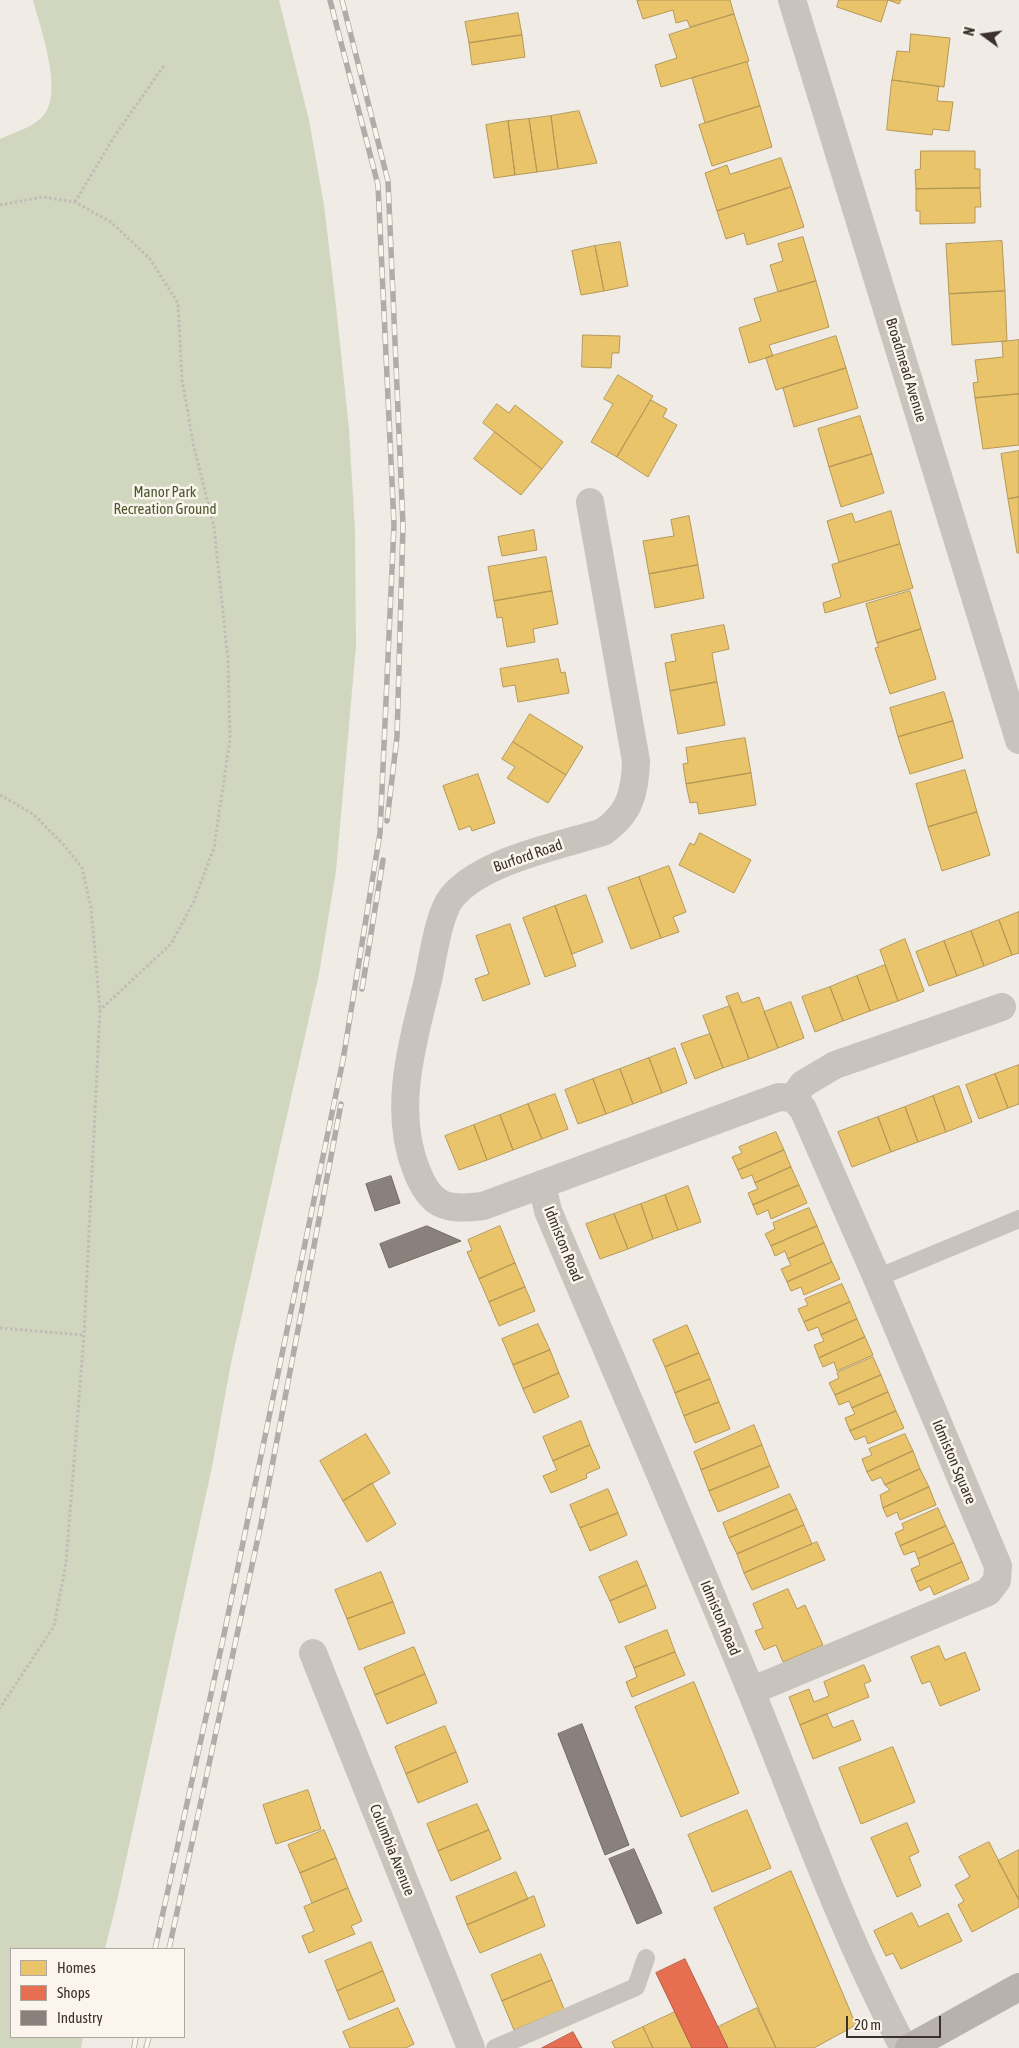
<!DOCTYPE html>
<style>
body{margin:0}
#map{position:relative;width:1019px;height:2048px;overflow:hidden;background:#f0ebe5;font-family:"Asap Condensed",sans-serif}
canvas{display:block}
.legend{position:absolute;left:10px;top:1948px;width:175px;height:90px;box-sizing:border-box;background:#fbf5ee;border:1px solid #aea6a0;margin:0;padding:6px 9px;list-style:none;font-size:15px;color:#3b302b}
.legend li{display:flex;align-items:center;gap:10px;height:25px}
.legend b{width:25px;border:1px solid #aea6a0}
.north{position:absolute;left:959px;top:10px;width:50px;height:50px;-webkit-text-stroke:4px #fbf5ee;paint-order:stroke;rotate:284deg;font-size:14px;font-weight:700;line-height:20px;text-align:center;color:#3b302b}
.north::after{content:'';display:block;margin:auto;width:18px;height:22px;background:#3b302b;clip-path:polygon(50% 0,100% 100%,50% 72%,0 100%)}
.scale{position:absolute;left:846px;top:2016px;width:95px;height:22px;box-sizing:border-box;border:2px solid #3b302b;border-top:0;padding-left:6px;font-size:15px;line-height:18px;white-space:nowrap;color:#3b302b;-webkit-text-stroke:4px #fbf5ee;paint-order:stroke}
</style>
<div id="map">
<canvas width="1019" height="2048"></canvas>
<ul class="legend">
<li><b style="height:14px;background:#e9c46a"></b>Homes</li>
<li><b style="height:14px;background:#e76f51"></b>Shops</li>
<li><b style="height:14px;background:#8a817c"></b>Industry</li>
</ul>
<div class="north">N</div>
<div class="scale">20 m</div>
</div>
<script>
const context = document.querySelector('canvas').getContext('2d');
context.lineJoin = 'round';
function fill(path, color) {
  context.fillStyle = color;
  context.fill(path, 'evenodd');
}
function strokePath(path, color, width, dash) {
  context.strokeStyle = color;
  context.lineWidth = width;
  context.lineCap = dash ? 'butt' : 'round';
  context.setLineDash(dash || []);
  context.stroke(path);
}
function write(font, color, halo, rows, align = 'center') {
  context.font = font + ' "Asap Condensed",sans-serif';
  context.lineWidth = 5;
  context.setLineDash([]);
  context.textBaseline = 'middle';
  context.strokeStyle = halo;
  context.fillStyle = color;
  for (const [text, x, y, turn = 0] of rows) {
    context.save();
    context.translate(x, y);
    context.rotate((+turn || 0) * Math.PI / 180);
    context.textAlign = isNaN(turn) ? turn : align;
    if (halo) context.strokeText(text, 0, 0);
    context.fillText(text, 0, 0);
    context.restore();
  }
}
const green = new Path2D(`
 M33 0H279L309 120 324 205 337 315 349 429 355 532 356 646 336 871 319 974 231 1363 212 1467 117 1901 105 1949H11V2037H83L81 2048H0V139C13 133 31 128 41 118 66 97 40 27 33 0Z`);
const homes = new Path2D(`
 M642 0H730L734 14 690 27 687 20 676 23 673 10 643 19 637 1Z
 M839 0H901L899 4 888 0 881 22 837 7Z
 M518 13 522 35 469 43 465 22Z
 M734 14 749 61 661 87 655 65 677 58 669 35Z
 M911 34 950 38 944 87 892 80 897 51 909 52Z
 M522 35 525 57 472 65 469 43Z
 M747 62 760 106 705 123 692 78Z
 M892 80 939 86 937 101 953 102 949 131 933 129 932 135 887 130Z
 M760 106 772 147 712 166 699 125Z
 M579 111 597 163 558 169 551 116Z
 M551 116 558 169 537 172 529 119Z
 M529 119 537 172 515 175 508 121Z
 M508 121 515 175 494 178 486 125Z
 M921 151H975V169H980V188L916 189 915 170 920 169Z
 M781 158 791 187 717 211 705 173 727 165 730 174Z
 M791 187 804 227 747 245 744 233 726 239 717 211Z
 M980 188 981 207H975V223L920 224V211H916V189Z
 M803 237 816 281 778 292 770 265 783 261 778 244Z
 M1002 241 1005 291 949 294 946 244Z
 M620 242 628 286 604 291 595 246Z
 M595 246 604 291 581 295 572 251Z
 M816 281 829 327 769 345 773 356 749 363 739 328 761 321 754 299Z
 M1005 291 1007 341 952 345 949 294Z
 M583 335 620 336 619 353H612L611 368 582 367Z
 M836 336 846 368 776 390 766 358Z
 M1019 340V394L975 398 973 383 978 382 975 360 1003 357 1002 342Z
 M846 368 858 408 794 427 783 388Z
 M618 375 653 396 617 457 591 442 613 404 604 399Z
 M1019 394V445L983 449 975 398Z
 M651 400 667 409 663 417 677 425 648 477 617 457Z
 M497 404 509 413 515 405 563 442 542 469 483 423Z
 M860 416 872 454 829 467 818 429Z
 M495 432 542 469 521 495 474 459Z
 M1019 451V497L1008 499 1001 454Z
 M872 454 884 493 841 507 829 467Z
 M1019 497V553H1017L1008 499Z
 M891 511 900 544 839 562 827 521 852 513 855 522Z
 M689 516 698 565 649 574 643 541 674 536 671 520Z
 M534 530 537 550 502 556 498 537Z
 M900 544 913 588 825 613 823 603 841 597 832 565Z
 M546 557 552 591 494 601 488 567Z
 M698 565 704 598 655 608 649 574Z
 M552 591 558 624 533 629 535 642 507 647 502 617 497 618 494 601Z
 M910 591 921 629 877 643 866 604Z
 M724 625 729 649 712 653 717 682 670 691 665 663 676 661 671 635Z
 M921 629 936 679 890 694 875 648 879 647 877 643Z
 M558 659 561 673 565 672 569 693 518 702 515 685 503 687 500 669Z
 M717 682 725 725 678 734 670 691Z
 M944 692 953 721 898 737 890 708Z
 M530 714 583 747 566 775 513 742Z
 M953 721 963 758 910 774 898 737Z
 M745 738 751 773 686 784 683 764 688 763 686 748Z
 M513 742 566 775 548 803 507 778 515 767 502 759Z
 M965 770 977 812 928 827 916 784Z
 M751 773 756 805 699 814 697 802 690 803 686 784Z
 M478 774 495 823 472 831 470 826 459 830 443 786Z
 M977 812 990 855 942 871 928 827Z
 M700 833 751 860 734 893 679 865 690 843 694 845Z
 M669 866 686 912 673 917 679 932 661 938 639 877Z
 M639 877 661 938 631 949 608 888Z
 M586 895 603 942 572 954 555 906Z
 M555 906 576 966 545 977 523 918Z
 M1019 912V953L1012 955 999 920Z
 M999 920 1012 955 984 966 971 931Z
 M510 924 530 984 483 1001 475 979 489 974 476 936Z
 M971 931 984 966 957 976 944 941Z
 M905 939 924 991 898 1001 880 950Z
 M944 941 957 976 929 986 916 952Z
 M885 965 898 1001 870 1011 857 976Z
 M857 976 870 1011 843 1021 830 987Z
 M830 987 843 1021 815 1032 802 997Z
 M738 993 742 1003 759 997 778 1048 749 1059 726 997Z
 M791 1002 804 1038 778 1048 764 1012Z
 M730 1006 749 1059 723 1068 703 1016Z
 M710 1034 723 1068 695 1079 681 1044Z
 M675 1048 687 1083 662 1093 649 1058Z
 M649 1058 662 1093 633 1104 620 1069Z
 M1019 1065V1104L1008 1108 995 1074Z
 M620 1069 633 1104 606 1114 593 1079Z
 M995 1074 1008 1108 979 1119 966 1085Z
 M593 1079 606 1114 578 1124 565 1090Z
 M959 1086 972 1122 946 1132 933 1096Z
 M555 1094 568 1129 542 1139 528 1104Z
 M933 1096 946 1132 918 1142 905 1107Z
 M528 1104 542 1139 513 1150 500 1115Z
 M905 1107 918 1142 891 1152 878 1117Z
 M500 1115 513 1150 487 1160 474 1125Z
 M878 1117 891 1152 852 1167 838 1132Z
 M474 1125 487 1160 459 1170 445 1136Z
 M776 1132 784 1150 738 1170 732 1157 742 1153 739 1147Z
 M784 1150 791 1167 755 1183 752 1175 742 1179 738 1170Z
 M791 1167 799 1185 753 1205 748 1193 758 1189 755 1183Z
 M799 1185 807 1203 771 1219 768 1210 757 1215 753 1205Z
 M688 1186 701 1222 678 1230 665 1195Z
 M665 1195 678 1230 653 1239 641 1204Z
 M641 1204 653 1239 628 1249 614 1214Z
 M809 1208 817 1226 771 1246 765 1234 775 1229 773 1223Z
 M614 1214 628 1249 600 1259 586 1224Z
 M500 1226 515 1263 479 1279 467 1252 472 1250 468 1240Z
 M817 1226 824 1243 788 1259 785 1251 775 1256 771 1246Z
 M824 1243 832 1262 787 1282 781 1269 791 1265 788 1259Z
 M832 1262 840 1279 804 1295 801 1287 791 1291 787 1282Z
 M515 1263 525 1287 489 1302 479 1279Z
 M842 1284 850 1302 804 1322 798 1309 808 1305 805 1299Z
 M525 1287 535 1311 499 1326 489 1302Z
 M850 1302 857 1319 821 1335 818 1327 808 1331 804 1322Z
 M857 1319 865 1337 819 1358 814 1345 824 1341 821 1335Z
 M538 1324 550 1350 513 1365 502 1339Z
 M687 1325 699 1353 665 1367 653 1340Z
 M865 1337 873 1355 837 1371 834 1362 823 1367 819 1358Z
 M550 1350 559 1373 523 1389 513 1365Z
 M699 1353 710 1379 675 1393 665 1367Z
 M873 1357 881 1375 835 1395 829 1383 839 1378 837 1373Z
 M559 1373 569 1397 534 1413 523 1389Z
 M881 1375 888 1392 852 1408 849 1401 839 1405 835 1395Z
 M710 1379 719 1402 684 1416 675 1393Z
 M888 1392 896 1411 850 1431 845 1418 855 1414 852 1408Z
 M719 1402 730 1429 695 1443 684 1416Z
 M896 1411 904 1428 868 1444 865 1436 855 1440 850 1431Z
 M581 1421 590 1445 553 1461 543 1437Z
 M754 1425 762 1445 701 1470 694 1452Z
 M366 1434 390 1473 343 1501 320 1461Z
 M905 1434 913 1451 867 1472 862 1459 872 1455 869 1449Z
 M590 1445 600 1468 586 1474 587 1478 551 1493 543 1476 557 1470 553 1461Z
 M762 1445 770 1466 709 1491 701 1470Z
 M913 1451 920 1469 885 1485 881 1477 872 1481 867 1472Z
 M770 1466 779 1487 718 1512 709 1491Z
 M920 1469 929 1487 883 1508 880 1495 890 1490 885 1485Z
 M372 1483 396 1524 367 1542 343 1501Z
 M929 1487 936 1505 900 1520 897 1512 887 1517 883 1508Z
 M608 1489 618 1513 580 1528 570 1505Z
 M790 1494 797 1509 729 1538 723 1523Z
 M938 1508 946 1526 900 1546 895 1533 904 1529 902 1524Z
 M797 1509 804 1525 737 1554 729 1538Z
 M618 1513 627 1535 590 1551 580 1528Z
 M804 1525 812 1544 744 1573 737 1554Z
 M946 1526 954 1543 918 1559 915 1551 904 1555 900 1546Z
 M817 1542 825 1560 752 1590 744 1573Z
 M954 1543 962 1562 916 1582 911 1569 920 1565 918 1559Z
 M637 1561 647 1585 610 1601 599 1577Z
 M962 1562 969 1579 934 1595 930 1586 920 1591 916 1582Z
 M381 1572 393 1602 347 1619 335 1590Z
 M647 1585 656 1608 619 1623 610 1601Z
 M788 1589 797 1609 805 1605 823 1645 783 1662 776 1645 764 1650 755 1631 763 1628 753 1604Z
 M393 1602 405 1633 359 1650 347 1619Z
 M667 1630 675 1652 634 1668 625 1647Z
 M939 1646 945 1660 965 1652 980 1690 940 1706 930 1681 922 1684 911 1657Z
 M414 1647 425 1674 375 1695 364 1668Z
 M675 1652 685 1675 632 1697 626 1682 637 1677 634 1668Z
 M864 1665 871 1681 864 1684 869 1697 800 1725 789 1697 809 1689 814 1702 829 1696 824 1682Z
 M425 1674 437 1703 387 1724 375 1695Z
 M694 1682 739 1793 681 1817 635 1707Z
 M827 1714 833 1728 853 1720 861 1740 813 1759 800 1725Z
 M445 1726 456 1752 406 1774 395 1747Z
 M893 1747 915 1802 861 1824 839 1768Z
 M456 1752 468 1782 418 1803 406 1774Z
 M308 1790 321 1829 276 1844 263 1805Z
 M477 1804 489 1830 438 1851 427 1824Z
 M747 1810 771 1868 712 1892 688 1835Z
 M907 1823 919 1852 909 1857 921 1886 897 1897 871 1838Z
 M324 1830 336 1858 300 1873 288 1845Z
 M489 1830 501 1859 451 1881 438 1851Z
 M989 1842 1019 1900V1907L972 1932 958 1905 964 1901 955 1885 970 1877 959 1857Z
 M1019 1850V1900L998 1861Z
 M336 1858 348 1888 312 1903 300 1873Z
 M791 1871 856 2025 814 2048H776L714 1908Z
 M516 1872 528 1899 467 1925 456 1897Z
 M348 1888 362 1921 351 1926 355 1934 309 1953 302 1936 314 1931 304 1907Z
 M534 1896 545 1926 480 1953 467 1925Z
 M912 1913 919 1927 948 1913 962 1941 901 1969 893 1953 886 1956 874 1931Z
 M371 1942 383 1971 337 1991 325 1961Z
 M541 1954 552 1980 502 2001 491 1975Z
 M383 1971 395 2001 349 2020 337 1991Z
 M552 1980 564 2009 514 2030 502 2001Z
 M398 2008 414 2044 406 2048H350L343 2032Z
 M757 2008 776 2048H728L718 2027Z
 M675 2012 692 2048H653L643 2027Z
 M643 2027 653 2048H615L612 2042Z`);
const shops = new Path2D(`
 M685 1959 718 2027 728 2048H692L656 1973Z
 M573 2032 582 2048H542Z`);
const industry = new Path2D(`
 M391 1176 400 1203 375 1211 366 1184Z
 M427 1226 461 1241 389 1268 380 1244Z
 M582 1724 629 1845 605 1855 558 1734Z
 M634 1849 662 1913 637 1924 609 1859Z`);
const path = new Path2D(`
 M75 202 114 137 165 64
 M0 205 42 197 75 202 111 222 150 259 178 303 182 380 194 447 214 527 228 660 230 739 214 848 194 901 171 944 100 1010
 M0 795 33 814 64 845 82 868 91 907 100 1010 84 1335 66 1563 54 1626 0 1708
 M0 1328 84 1335`);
const service = new Path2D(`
 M877 1278 1019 1219
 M495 2048 636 1987 646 1958`);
const minor = new Path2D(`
 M792 0 1019 740
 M590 502 636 761C635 793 630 813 603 832 558 846 482 861 452 897 438 915 433 958 428 980 413 1042 392 1108 416 1169 430 1206 445 1211 483 1206L779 1097 793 1098
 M793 1098 803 1084 835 1065 1002 1007
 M542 1184 548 1211C616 1371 685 1530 751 1691 800 1811 843 1934 904 2048
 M313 1653 471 2048
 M751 1691 988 1592 997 1580 998 1566 877 1278 803 1109 793 1098`);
const primary = new Path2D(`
 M909 2048 1019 1987`);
const rail = new Path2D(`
 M342 0 388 181 403 525 397 737 387 821
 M362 989 383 860
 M155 1949 222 1644 343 1060 380 833 394 525 378 185 330 0
 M169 1949 261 1524 341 1104
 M134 2048 136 2037
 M146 2048 149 2037`);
const streetNames = [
 ["Broadmead Avenue",906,370,73],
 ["Burford Road",528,856,-19],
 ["Idmiston Road",563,1244,68],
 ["Idmiston Square",954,1462,67],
 ["Idmiston Road",720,1618,67],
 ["Columbia Avenue",392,1850,68]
];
const parkNames = [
 ["Manor Park",165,492],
 ["Recreation Ground",165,509]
];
fill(green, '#d1d6bf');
fill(homes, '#e9c46a');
strokePath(homes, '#b59857', 1);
fill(shops, '#e76f51');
strokePath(shops, '#b35c46', 1);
fill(industry, '#8a817c');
strokePath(industry, '#726964', 1);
strokePath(path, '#c2bbb6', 3, [2.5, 2.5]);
strokePath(service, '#c9c3be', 18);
strokePath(minor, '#c9c3be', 28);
strokePath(primary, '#b8b1ad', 28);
strokePath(rail, '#b1aca8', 5.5);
strokePath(rail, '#fbf5ee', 4, [11]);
write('15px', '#3b302b', '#fbf5ee', streetNames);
write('15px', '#4a5a2e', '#fbf5ee', parkNames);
</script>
